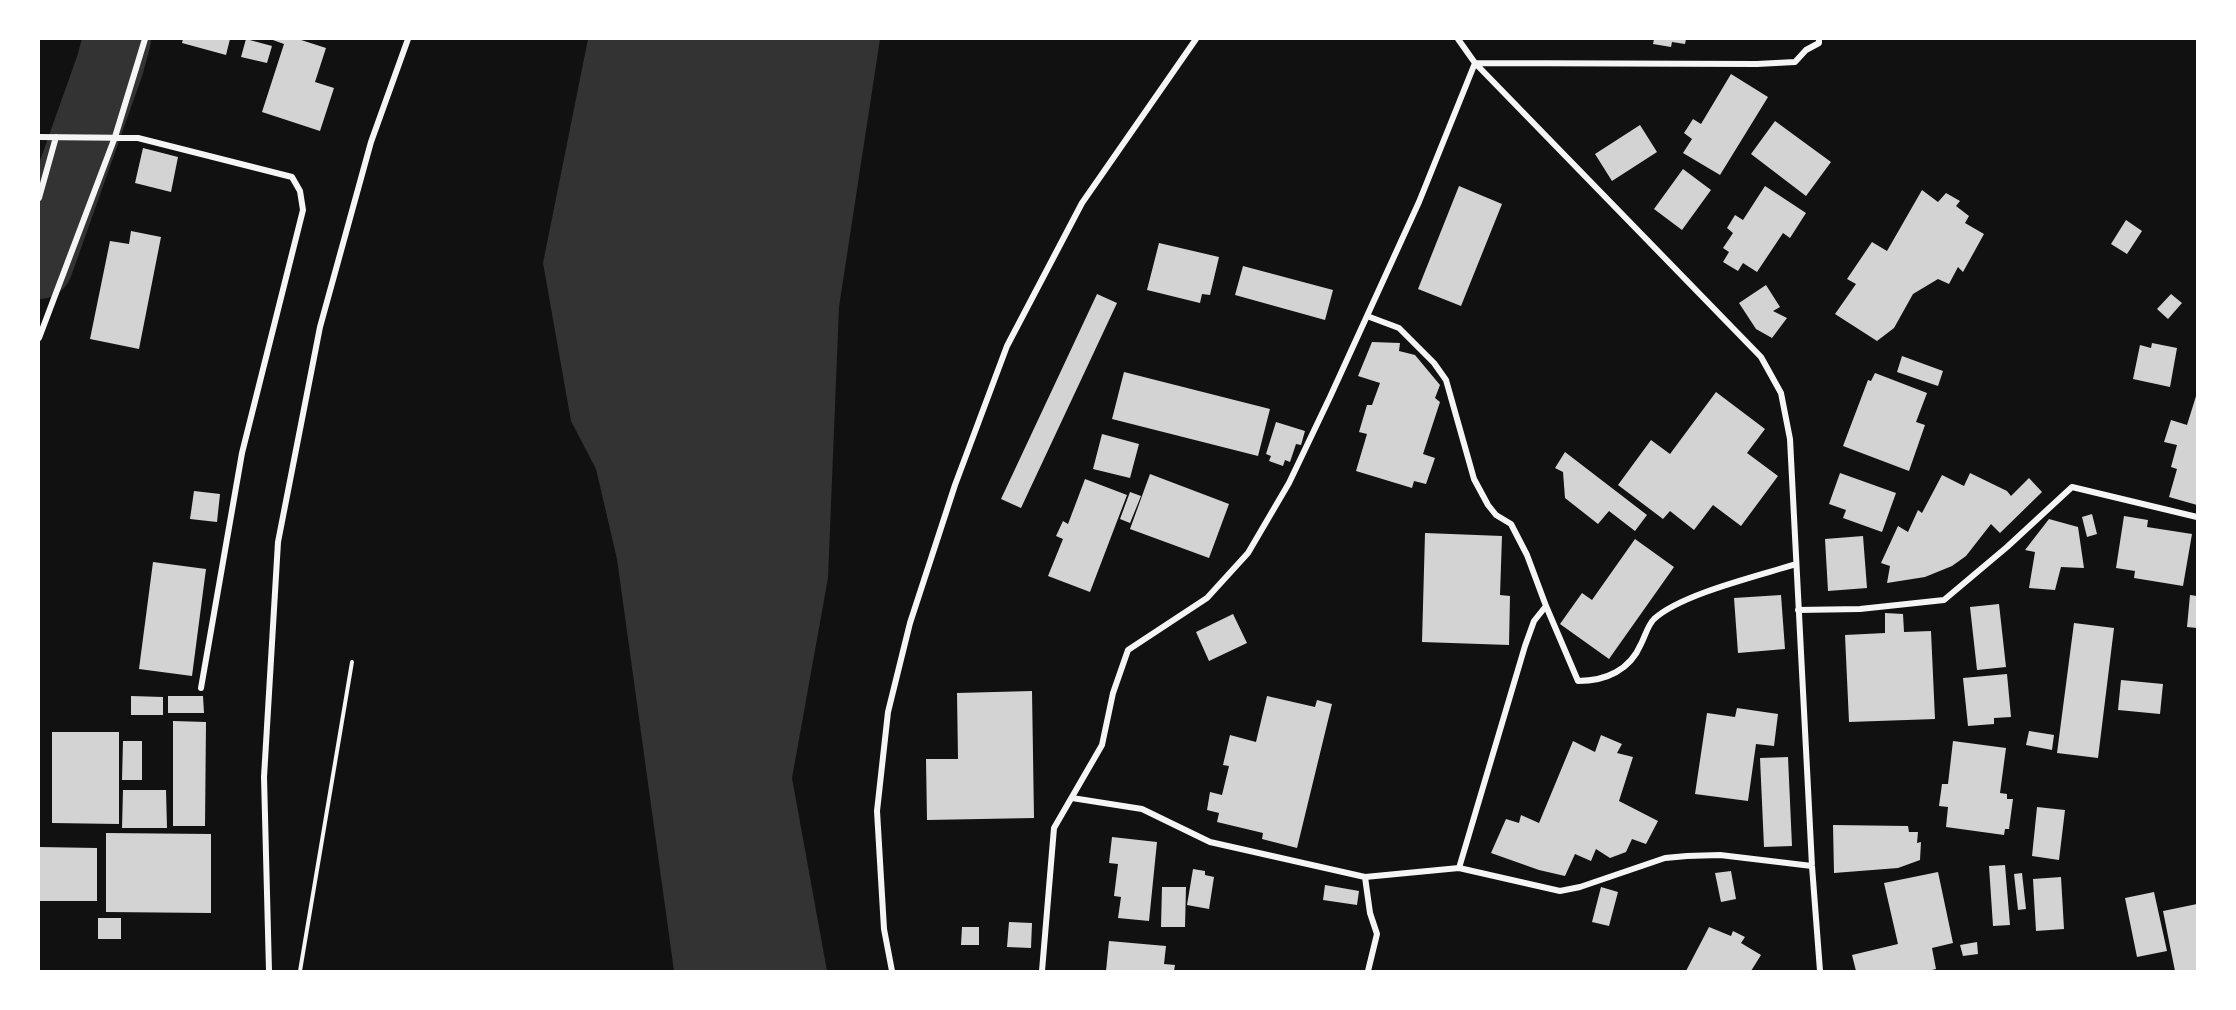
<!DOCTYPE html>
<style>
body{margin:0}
#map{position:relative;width:2236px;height:1010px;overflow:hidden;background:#111;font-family:"Space Grotesk",sans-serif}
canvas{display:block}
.frame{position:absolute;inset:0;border:40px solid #fff;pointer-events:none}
</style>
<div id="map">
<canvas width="2236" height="1010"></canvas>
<div class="frame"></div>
</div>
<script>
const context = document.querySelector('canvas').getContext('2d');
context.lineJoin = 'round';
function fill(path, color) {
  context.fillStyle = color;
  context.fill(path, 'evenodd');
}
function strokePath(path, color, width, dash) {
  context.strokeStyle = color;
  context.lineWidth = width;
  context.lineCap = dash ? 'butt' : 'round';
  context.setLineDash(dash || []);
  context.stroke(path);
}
const water = new Path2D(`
 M588 39H880L839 307 828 578 792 778 827 971H674L617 559 596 469 571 421 543 263Z`);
const river = new Path2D(`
 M39 265 110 65 117 39`);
const building = new Path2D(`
 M183 39H230L226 55 182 43Z
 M246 39 272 46 267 63 241 57Z
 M270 39H298L326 48 315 82 334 88 320 131 262 112 284 44Z
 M1654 39H1686L1685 44 1672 42 1671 47 1653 44Z
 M1731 74 1768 97 1720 175 1683 153 1692 139 1684 133 1693 119 1701 124Z
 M1775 121 1831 162 1806 196 1751 154Z
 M1640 125 1657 152 1612 181 1595 154Z
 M143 148 178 157 171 192 135 183Z
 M1683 169 1711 190 1682 230 1654 209Z
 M1459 186 1502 204 1461 306 1418 289Z
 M1765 186 1806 213 1790 238 1783 233 1757 272 1743 263 1738 271 1723 262 1729 252 1723 248 1733 233 1727 228 1735 215 1743 220Z
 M1922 190 1938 202 1946 193 1960 201 1956 206 1969 216 1965 223 1984 234 1963 272 1958 267 1949 284 1938 279 1913 294 1894 328 1877 341 1835 314 1856 284 1847 279 1872 242 1887 251Z
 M2126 220 2142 231 2127 254 2111 244Z
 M131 231 161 237 139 349 90 339 110 241 129 244Z
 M1159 243 1219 257 1210 295 1202 294 1200 303 1147 290Z
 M1243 266 1333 290 1325 320 1235 295Z
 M1766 285 1780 307 1773 311 1787 318 1772 338 1756 329 1739 303Z
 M1097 294 1117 303 1021 508 1001 499Z
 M2171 294 2182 303 2168 319 2157 309Z
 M1372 342 1400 343 1399 351 1415 355 1440 385 1435 398 1440 402 1423 454 1435 458 1426 484 1414 481 1412 488 1356 471 1367 434 1359 432 1367 405H1372L1380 383 1358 376Z
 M2152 343 2177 348 2170 387 2133 379 2140 345 2151 348Z
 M1902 356 1943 371 1938 386 1897 372Z
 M1124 372 1270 409 1258 456 1112 419Z
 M1875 373 1927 393 1916 422 1925 425 1909 471 1843 446 1868 380 1871 381Z
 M1716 392 1765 429 1747 453 1778 476 1741 526 1713 505 1694 530 1670 511 1663 519 1618 485 1651 440 1670 454Z
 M2197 393V505L2169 497 2177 469 2171 467 2177 445 2164 442 2171 420 2187 425Z
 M1276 422 1305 431 1301 445 1296 444 1290 462 1285 460 1283 466 1269 461 1271 456 1266 454Z
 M1102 434 1139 444 1130 478 1093 469Z
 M1565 452 1647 515 1635 531 1609 511 1598 524 1565 498 1563 472 1555 468Z
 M1840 473 1896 493 1882 532 1843 518 1846 510 1829 504Z
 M1970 473 2007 491 2011 496 2029 478 2042 492 2000 533 1991 524 1966 556 1952 566 1925 577 1887 583 1890 566 1881 563 1898 526 1908 532 1918 510 1922 513 1942 475 1964 486Z
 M1150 474 1229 504 1209 558 1130 529Z
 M1085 479 1127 495 1090 592 1048 576 1063 539 1056 536 1063 521 1068 524Z
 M194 491 220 494 217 522 190 519Z
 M1130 492 1141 496 1130 523 1120 519Z
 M2092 514 2097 534 2087 537 2082 517Z
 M2124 516 2148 520 2147 527 2192 534 2183 586 2134 578 2135 571 2116 568Z
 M2049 519 2078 527 2084 568 2061 567 2055 590 2029 588 2035 552 2025 550Z
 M1425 533 1502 536 1500 595 1510 596 1509 645 1422 642Z
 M1863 536 1867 588 1828 591 1825 539Z
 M1635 539 1674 567 1609 659 1560 624 1582 593 1592 600Z
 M153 562 206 569 192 676 139 669Z
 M1781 595 1785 649 1738 653 1734 598Z
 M2190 595 2197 596V628L2187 627Z
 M1999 604 2006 667 1977 670 1970 607Z
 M1885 613 1903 614 1904 632 1931 631 1935 719 1849 722 1845 635 1885 633Z
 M1233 614 1247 643 1209 661 1196 632Z
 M2074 623 2114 628 2098 758 2057 753Z
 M2007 674 2011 717 1994 718V724L1968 726 1963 678Z
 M2121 680 2163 684 2160 714 2118 710Z
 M1032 691 1034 818 927 820 926 759H958L957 693Z
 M131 696 163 697V715H131Z
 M168 696H203L204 713H168Z
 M1267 696 1315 707 1317 700 1332 704 1297 848 1262 839 1263 833 1217 822 1219 813 1207 810 1210 792 1222 795 1229 766 1223 765 1230 735 1256 742Z
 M1737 708 1778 714 1774 746 1756 744 1748 801 1695 794 1707 713 1735 717Z
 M173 721 206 722 205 826H173Z
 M2029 731 2054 735 2052 750 2026 745Z
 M52 732H119V824L52 823Z
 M1601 735 1622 744 1617 753 1633 757 1619 801 1658 821 1646 844 1632 839 1626 852 1610 858 1596 849 1591 861 1575 854 1565 876 1539 870 1491 853 1506 819 1519 823 1521 815 1539 823 1573 741 1595 752Z
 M123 741H142V780H122Z
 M1953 741 2006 748 2000 793 2007 794V799H2013L2009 829H2005L2004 835 1946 827 1948 807 1939 806 1942 784H1948Z
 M1788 757 1792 846 1764 847 1760 758Z
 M123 790H166L167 828H122Z
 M2037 807 2065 810 2059 860 2032 856Z
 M1833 825 1908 826 1909 832H1918L1917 843 1921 842 1920 860 1898 868 1834 873Z
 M106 833 211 834V913L106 912Z
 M1112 837 1157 842 1149 921 1118 918 1121 897 1114 896 1118 864 1109 863Z
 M39 847 97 848V901H39Z
 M2005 865 2010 925 1993 926 1989 866Z
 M1193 869 1205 871V875L1214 877 1209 909 1187 905Z
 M1731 871 1736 899 1721 902 1715 873Z
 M1938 872 1953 943 1932 948 1936 969 1928 971H1856L1852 955 1898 944 1884 883Z
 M2022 873 2026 909 2018 910 2014 874Z
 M2061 877 2064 929 2036 931 2033 879Z
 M1325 885 1359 891 1357 905 1323 900Z
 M1162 887H1186L1185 927H1161Z
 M1601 887 1618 892 1609 926 1592 922Z
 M2154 892 2167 951 2137 957 2125 898Z
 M2197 904V971H2175L2163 911Z
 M98 918H121V939H98Z
 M1009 922 1032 923 1031 948 1007 947Z
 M962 927H979V945H961Z
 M1709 927 1731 936 1733 931 1745 937 1741 943 1761 955 1751 971H1686Z
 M1109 941 1166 946 1164 964 1175 965 1174 971H1106Z
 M1977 942 1978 954 1963 956 1960 945Z`);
const path = new Path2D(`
 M300 971 352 662`);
const minor = new Path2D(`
 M1458 39 1475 63 1761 357 1781 393 1790 439 1812 866 1820 971
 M1475 63 1757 64 1795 62 1806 50 1819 43V39
 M39 137 138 138 292 177 300 191 303 210 242 453 201 688
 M39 198 56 137
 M1367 316 1399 328 1434 363 1446 380 1474 479 1488 505 1496 515 1511 524 1527 555 1546 606 1578 681C1606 681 1630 670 1641 644 1645 636 1648 625 1654 619 1681 594 1758 576 1796 564
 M39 338 115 137 145 39
 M1798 610 1860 609 1944 600 2007 547 2072 487 2197 517
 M1072 798 1142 809 1210 842 1365 877 1459 868 1560 891 1580 887 1665 858 1687 856 1720 855 1812 866
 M1459 868 1525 646 1534 621 1546 606
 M1365 877 1370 913 1377 934 1368 971
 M269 971 264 777 278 542 320 327 371 142 408 39
 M892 971 884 929 877 811 888 712 910 623 955 485 1007 346 1082 203 1196 39
 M1042 971 1054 828 1102 745 1113 693 1128 650 1207 598 1248 553 1289 483 1330 397 1419 202 1475 63`);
fill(water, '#333');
strokePath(river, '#333', 68);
fill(building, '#d3d3d3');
strokePath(path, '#f5f5f5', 4);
strokePath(minor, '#f5f5f5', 6);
</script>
